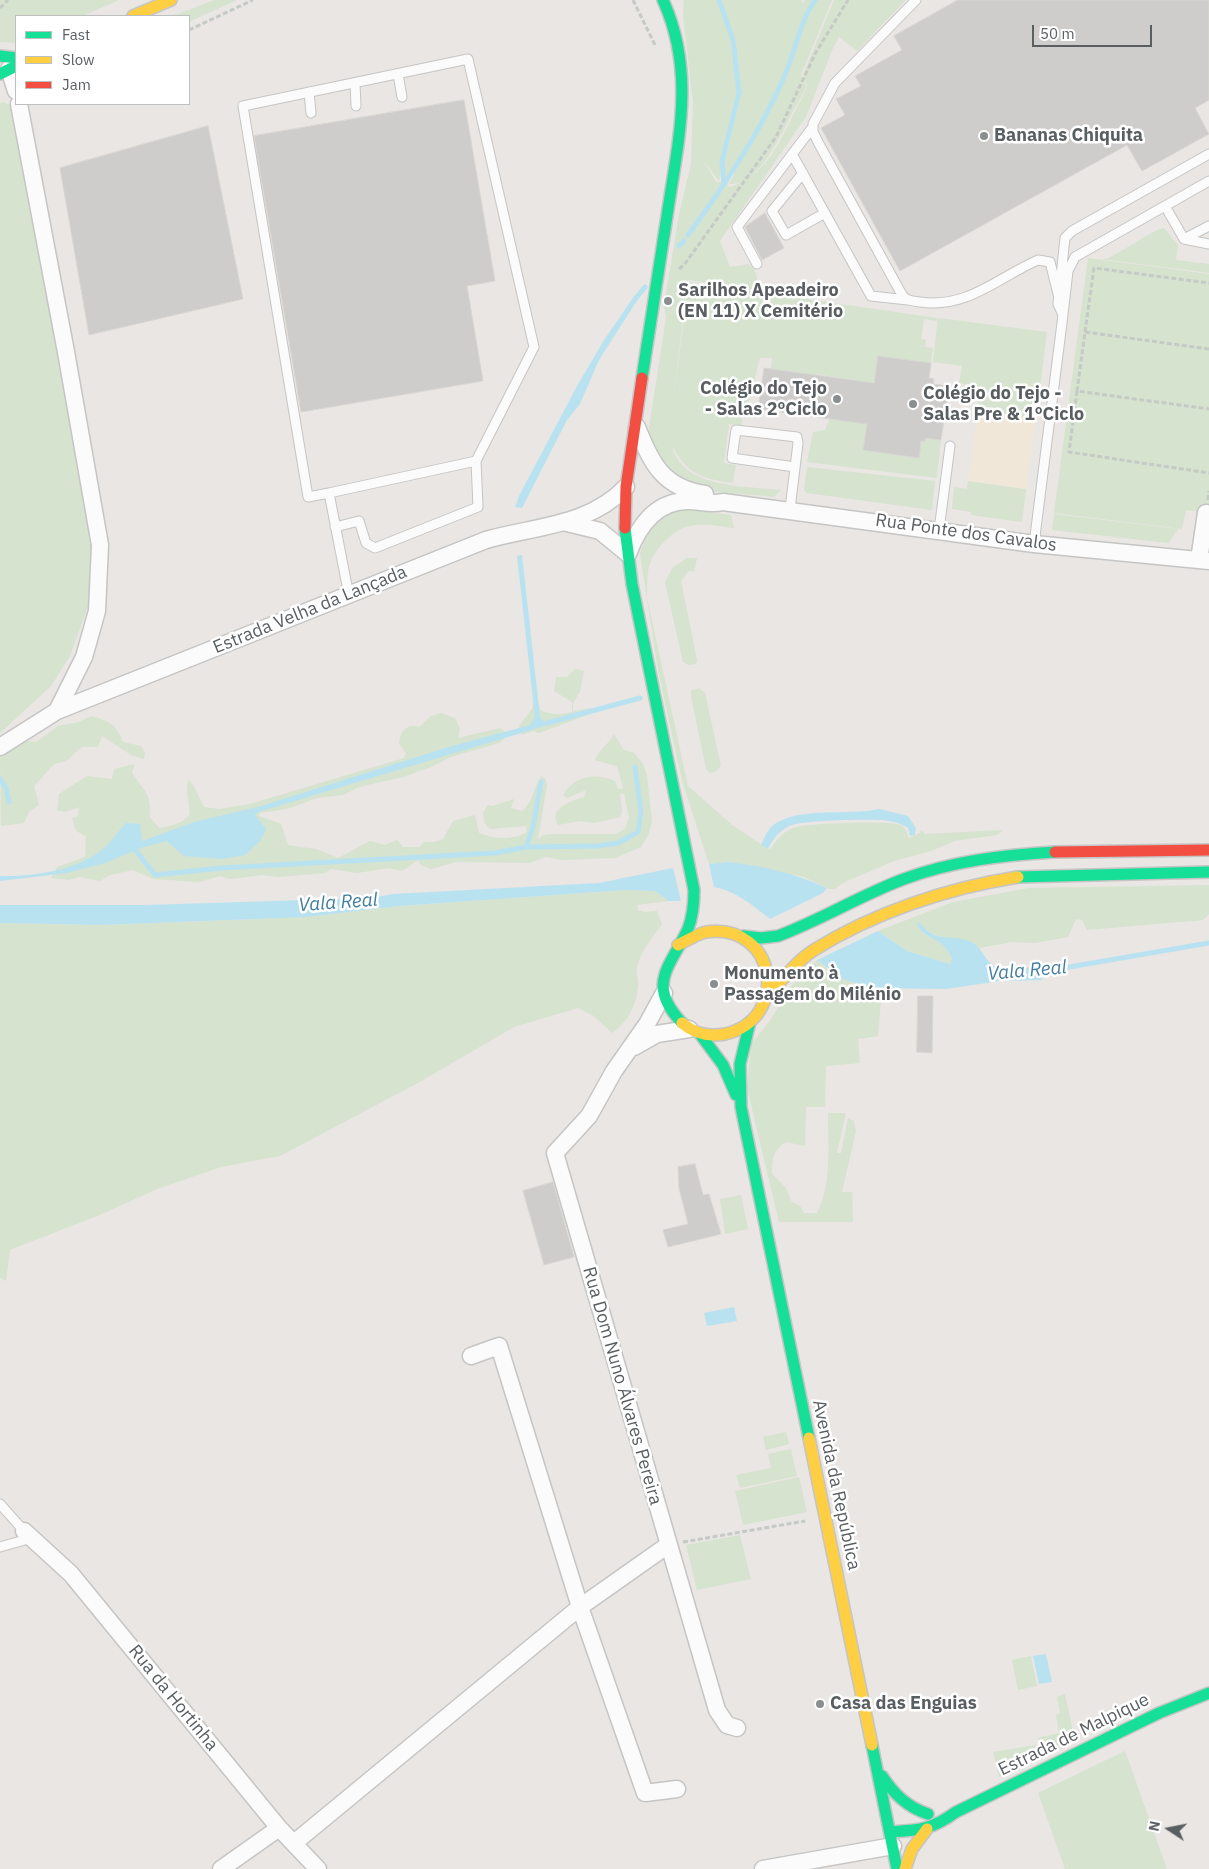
<!DOCTYPE html>
<meta charset="utf-8">
<style>
body{margin:0}
#map{position:relative;width:1209px;height:1869px;overflow:hidden;background:#e9e6e3;font-family:"IBM Plex Sans",sans-serif}
canvas{display:block}
.legend{position:absolute;left:15px;top:15px;width:175px;height:90px;box-sizing:border-box;background:#fff;border:1px solid #bdbfc0;margin:0;padding:6px 9px;list-style:none;font-size:15px;color:#595e61}
.legend li{display:flex;align-items:center;gap:10px;height:25px}
.legend b{width:25px;border:1px solid #bdbfc0}
.north{position:absolute;left:1144px;top:1804px;width:50px;height:50px;-webkit-text-stroke:4px #fff;paint-order:stroke;rotate:281deg;font-size:14px;font-weight:700;line-height:20px;text-align:center;color:#595e61}
.north::after{content:'';display:block;margin:auto;width:18px;height:22px;background:#595e61;clip-path:polygon(50% 0,100% 100%,50% 72%,0 100%)}
.scale{position:absolute;left:1032px;top:25px;width:120px;height:22px;box-sizing:border-box;border:2px solid #595e61;border-top:0;padding-left:6px;font-size:15px;line-height:18px;white-space:nowrap;color:#595e61;-webkit-text-stroke:4px #fff;paint-order:stroke}
</style>
<div id="map">
<canvas width="1209" height="1869"></canvas>
<ul class="legend">
<li><b style="height:6px;background:#16e098"></b>Fast</li>
<li><b style="height:6px;background:#ffcf43"></b>Slow</li>
<li><b style="height:6px;background:#f24e42"></b>Jam</li>
</ul>
<div class="north">N</div>
<div class="scale">50 m</div>
</div>
<script>
const context = document.querySelector('canvas').getContext('2d');
context.lineJoin = 'round';
function fill(path, color) {
  context.fillStyle = color;
  context.fill(path, 'evenodd');
}
function strokePath(path, color, width, dash) {
  context.strokeStyle = color;
  context.lineWidth = width;
  context.lineCap = dash ? 'butt' : 'round';
  context.setLineDash(dash || []);
  context.stroke(path);
}
function write(font, color, halo, rows, align = 'center') {
  context.font = font + ' "IBM Plex Sans",sans-serif';
  context.lineWidth = 5;
  context.setLineDash([]);
  context.textBaseline = 'middle';
  context.strokeStyle = halo;
  context.fillStyle = color;
  for (const [text, x, y, turn = 0] of rows) {
    context.save();
    context.translate(x, y);
    context.rotate((+turn || 0) * Math.PI / 180);
    context.textAlign = isNaN(turn) ? turn : align;
    if (halo) context.strokeText(text, 0, 0);
    context.fillText(text, 0, 0);
    context.restore();
  }
}
const green = new Path2D(`
 M0 0H119L82 16H16V43L0 42Z
 M214 0H237L189 22V16H173Z
 M684 0H801L804 4V0H832L801 75 806 86C803 96 797 104 792 113 781 135 759 186 729 184L735 173 733 170 727 176 725 171 722 170 719 181 706 164 699 161 706 165 716 182H721L722 173 726 178 732 175 727 185 730 187C767 174 778 145 794 113 799 103 804 96 807 85L803 75 834 0H906L857 51 839 37 833 48 806 117 720 241 730 267 749 264C758 271 757 280 758 290L688 280 671 416 689 282 937 318V321L924 319 921 339 926 340 925 347 933 348 931 363 879 356 874 383 816 374 815 378 803 373 771 369 772 358H760L749 400 743 413 741 426 729 424 724 463 736 465 733 483C700 478 689 475 672 446 682 489 746 486 781 490L774 497C750 494 724 494 700 489 673 483 651 455 649 428L664 331 666 317 664 306 679 215 691 164 693 103 683 14Z
 M3 102 17 108 92 542 93 593 70 656 51 686 0 733V104Z
 M1164 228 1178 245 1176 260 1209 264V273L1102 259 1109 258 1155 231Z
 M1088 258 1209 274V513L1186 510 1182 529 1054 513Z
 M938 318 1047 332 1036 419 978 411 980 387 959 383 962 366 933 362Z
 M830 418 867 423 863 450 918 458 921 441 925 442V438L941 440 937 478 807 462 813 432 825 430Z
 M807 467 935 481 932 510 807 493 804 490Z
 M968 481 1026 489 1022 522 971 515V512L952 509 954 487 967 489Z
 M684 509 731 515 734 528C722 527 708 523 696 525 674 526 652 550 648 571 647 579 647 589 647 598L688 786 732 825 768 849H770C776 841 783 832 793 828 805 823 889 820 901 825 906 828 907 833 909 838L920 833 921 830 925 834 1003 830 997 835 955 841 931 851 894 861 845 882 835 889H829L804 877 728 862 709 864 682 781 658 670 640 554C647 530 660 515 684 509Z
 M1054 514 1178 529 1168 543 1052 530Z
 M687 558H697L694 572 689 571 681 581 697 660 696 664 689 665 683 662 665 582 673 567Z
 M575 669 584 671 580 692 573 703V711L592 708 590 714 539 733 533 731 522 735 519 726 532 709 533 702 539 703 540 710C551 715 561 715 572 712V702L554 691 556 677H567Z
 M699 688 705 693 721 766 715 772 710 773 706 769 691 696V691Z
 M441 713 455 718 460 729 458 738 500 728 504 731 505 738 499 743 451 757 431 767 403 777 359 787 343 795 317 798 287 809 260 813 259 816 281 824 288 845 316 849 338 858 370 841 385 845 397 840 403 847H419L424 842H434L443 839 453 821 475 815 479 833C494 839 512 841 527 832L526 826 490 829 484 822 483 813 488 805 493 806 514 799 511 808 522 811C532 804 534 788 541 776L545 778 547 785 538 839 543 835 553 834H616L625 829 629 817 624 794H620L622 812 620 817 594 823 580 821 558 825C548 807 572 801 584 797L586 790 567 798 563 795C574 776 596 772 615 781L618 789 623 788 617 766 595 760C599 749 609 744 614 734L624 750 634 753 643 764 647 776 652 822 648 836 641 847 615 858 562 860 546 857 530 863 456 862 431 869 421 865 418 860 402 871 389 868 357 873 331 869 325 873 278 877 263 875 230 879 220 876 199 882 153 879 133 870 110 875 100 881 79 877 69 880 51 878 57 867 85 857 86 836 76 831 72 818 78 816 79 807 65 812 57 810 59 794 87 776 112 779 114 769 135 764 132 772C144 793 151 790 150 817L159 828C172 826 182 824 190 814L187 790 188 780 193 785 204 807 219 809 250 804 404 758 406 753 399 744C400 732 406 723 419 727L431 716Z
 M91 716C109 721 116 724 123 742L141 746 145 753 144 759 131 755 102 736 98 747H82L66 761 54 764 34 786 39 805 29 812 24 823 1 826 0 754 27 741 36 742 58 726 79 722Z
 M1209 885V914L1203 920 1087 930 1082 920 1076 919 1068 937 1035 943 1012 942 979 948C960 935 935 943 919 923L925 935C940 940 946 945 952 959L950 964 907 951 878 931 953 902 1029 888Z
 M626 890 656 891 668 901 637 905 638 910 645 912 657 911 662 924C654 935 639 954 637 968 636 974 639 981 638 987 636 1007 628 1021 612 1033L594 1016 578 1008 514 1027 416 1084 280 1156 221 1167 157 1189 102 1214 10 1250 6 1281 0 1278V923L101 925 307 917 399 906Z
 M817 960C835 976 857 988 882 988L878 1036 858 1039 860 1063 826 1066 825 1107H806L805 1146 786 1142C773 1151 772 1158 772 1174L786 1188 791 1201 800 1206 804 1213H817C832 1185 828 1145 828 1113H846L837 1153H841L848 1118 854 1121 856 1131 842 1192H852L853 1222H779L747 1088 751 1044 769 1022 791 986Z
 M741 1195 748 1229 725 1234 720 1199Z
 M786 1432 789 1444 766 1450 763 1437Z
 M791 1449 797 1476 740 1488 736 1475 771 1468 768 1454Z
 M799 1477 807 1512 743 1525 735 1491Z
 M740 1535 751 1579 697 1590 686 1545Z
 M1031 1656 1037 1686 1018 1690 1012 1660Z
 M1065 1694 1075 1740 1041 1756 1038 1738 1059 1733 1056 1715 1060 1713 1057 1697Z
 M1035 1745 1037 1758 999 1777 993 1752Z
 M1125 1751 1167 1869H1065L1038 1793Z`);
const sand = new Path2D(`
 M978 411 1036 419 1026 489 968 481Z`);
const water = new Path2D(`
 M635 295 638 299 599 360 580 404 567 420 522 508 515 507 519 496 577 386 604 340Z
 M522 555 540 717 544 722 556 719 548 725 258 812 255 815 266 829 260 841 245 855 222 859 184 856 167 841 144 847 105 863 67 873 0 881V876C32 877 79 870 103 849 112 842 118 831 126 823L140 824 142 841 194 822 258 807 452 746 530 725 535 718 517 556Z
 M880 809 908 816 916 828 915 835 910 836 908 828C901 823 891 821 882 820 866 819 800 820 789 826 779 831 772 840 768 849L761 845C764 839 768 829 773 825 801 806 846 816 880 809Z
 M728 862C764 866 794 873 827 888L823 893 770 919C752 905 736 891 714 887L709 864Z
 M673 868 681 901H668L656 891 626 890 399 906 307 917 101 925 0 923V905H145L370 898 393 894 599 883Z
 M919 922C935 943 948 934 969 941 984 946 984 965 1000 968 1012 970 1028 967 1040 967L1042 980 1000 981 946 989 873 988 842 979 817 960 878 931 907 951 950 964 952 959C941 933 926 943 917 924Z
 M734 1307 737 1321 707 1326 704 1313Z
 M1046 1654 1052 1682 1039 1684 1033 1656Z`);
const stream = new Path2D(`
 M719 0 733 40 739 93 722 161 724 184
 M688 235C724 186 757 137 782 82 795 55 798 25 815 0
 M679 246 684 241
 M633 302 645 287
 M547 723 640 698
 M0 779 6 788 9 802
 M133 847 155 875 221 868 495 853 526 847 533 827 541 782
 M526 847 598 846 618 843 638 832 641 812 635 767
 M1040 972 1209 943`);
const building = new Path2D(`
 M958 0H1209V100L1195 108 1209 134 1142 171 1127 145 900 271 821 128 845 115 836 99 861 86 855 76 902 50 894 36Z
 M464 100 495 281 467 286 483 381 301 412 254 136Z
 M208 126 243 299 89 335 60 168Z
 M765 213 784 248 762 260 745 227Z
 M878 356 931 363 929 378 934 379 933 384 949 386 941 440 925 438V442L921 441 919 458 863 450 867 424 758 409 764 368 874 383Z
 M918 996H933L932 1053 917 1052Z
 M695 1164 703 1195 709 1194 721 1234 668 1247 663 1230 688 1224 679 1188 678 1167Z
 M553 1182 574 1257 544 1265 523 1191Z`);
const path = new Path2D(`
 M633 0 656 47
 M0 8 8 0
 M189 30 253 0
 M679 269 684 265 776 137 816 52 848 0
 M1085 332 1094 268 1209 283
 M1209 349 1085 332 1077 391 1209 409
 M1077 391 1069 452 1209 473
 M1208 500 1209 491
 M683 1542 805 1521`);
const lane = new Path2D(`
 M916 0 835 83 813 124V132L819 144 901 293C905 301 912 301 920 302 967 309 997 278 1038 260L1050 262 1059 298
 M398 74 402 97
 M355 83 356 106
 M309 92 311 113
 M792 154 871 296 908 300
 M803 173 772 211 786 235 825 213
 M1165 206 1184 239 1209 244
 M1184 239 1209 226
 M757 264 737 227 812 128
 M1063 314 1068 271 1075 257 1209 181
 M329 493 308 497 243 106 468 59 534 347 476 461 329 493 349 596
 M790 509 798 443 797 437 736 430 732 458 795 467
 M335 527 359 521 366 543 375 548 478 507 476 461
 M939 530 950 446
 M1034 544 1063 315 1058 304 1065 238 1072 231 1209 154
 M0 1504 24 1531
 M0 1547 32 1538`);
const street = new Path2D(`
 M9 69 16 91
 M637 427C651 463 663 488 705 494
 M567 523 600 531 628 554C638 527 655 501 688 501 700 501 710 505 723 502L1034 544 1209 561
 M1199 560 1206 513
 M57 711 486 540C535 526 589 526 626 487
 M0 747 57 711 84 657 97 611 100 545 66 352 19 104
 M664 993 647 1024 614 1071 589 1116 555 1153 717 1710 727 1725 737 1728
 M634 1047 657 1034 689 1029
 M471 1356 499 1346 580 1607 645 1793 677 1789
 M24 1531 71 1574 279 1828 318 1869
 M294 1843 580 1607 668 1545
 M221 1869 279 1828
 M763 1869 893 1846`);
const fast = new Path2D(`
 M0 56 16 58
 M0 74 16 66
 M642 378C650 324 659 270 667 216 678 141 696 73 663 0
 M625 528 632 584 694 890C694 903 693 916 688 929 671 966 645 984 682 1023
 M1018 877 1209 872
 M743 936 761 938 778 936C821 920 861 895 904 879 952 861 1004 855 1055 852
 M750 1022 740 1064 741 1107 809 1438
 M700 1034 723 1065 736 1095
 M872 1745 897 1869
 M882 1776C894 1794 907 1807 928 1814
 M890 1832C920 1830 931 1830 956 1812L1159 1713 1209 1693`);
const slow = new Path2D(`
 M133 16 171 0
 M678 945C686 941 697 934 706 932 777 922 791 1019 725 1034 708 1037 695 1034 682 1023
 M767 996C781 982 796 961 814 950 875 912 948 888 1018 877
 M809 1438 872 1745
 M905 1869 912 1849 927 1829`);
const jam = new Path2D(`
 M625 528 626 487 642 378
 M1055 852 1209 850`);
const markers = [
 [984,136,5,"#8b8e8e"],
 [668,301,5,"#8b8e8e"],
 [837,399,5,"#8b8e8e"],
 [913,404,5,"#8b8e8e"],
 [714,984,5,"#8b8e8e"],
 [820,1704,5,"#8b8e8e"]
];
const poiNames = [
 ["Bananas Chiquita",994,136],
 ["Sarilhos Apeadeiro",678,291],
 ["(EN 11) X Cemitério",678,312],
 ["Colégio do Tejo",827,389,"right"],
 ["- Salas 2ºCiclo",827,410,"right"],
 ["Colégio do Tejo -",923,394],
 ["Salas Pre & 1ºCiclo",923,415],
 ["Monumento à",724,974],
 ["Passagem do Milénio",724,995],
 ["Casa das Enguias",830,1704]
];
const streetNames = [
 ["Rua Ponte dos Cavalos",966,533,8],
 ["Estrada Velha da Lançada",310,610,-22],
 ["Rua Dom Nuno Álvares Pereira",622,1386,74],
 ["Avenida da República",836,1485,78],
 ["Rua da Hortinha",173,1698,51],
 ["Estrada de Malpique",1074,1735,-26]
];
const waterNames = [
 ["Vala Real",338,903,-4],
 ["Vala Real",1027,971,-5]
];
fill(green, '#d5e3cf');
fill(sand, '#f0e7d9');
fill(water, '#b9e2f1');
strokePath(stream, '#b9e2f1', 5);
fill(building, '#cfcdcc');
strokePath(building, '#d8d6d2', 1);
strokePath(lane, '#c5c5c5', 11);
strokePath(street, '#c5c5c5', 19);
strokePath(fast, '#c5c5c5', 14);
strokePath(slow, '#c5c5c5', 14);
strokePath(jam, '#c5c5c5', 14);
strokePath(path, '#c5cac6', 3, [5, 2.5]);
strokePath(lane, '#fcfbfb', 9);
strokePath(street, '#fcfbfb', 16);
strokePath(fast, '#16e098', 11);
strokePath(slow, '#ffcf43', 11);
strokePath(jam, '#f24e42', 11);
for (const [x, y, r, color] of markers) {
  const dot = new Path2D();
  dot.arc(x, y, r, 0, 2 * Math.PI);
  context.fillStyle = color;
  context.fill(dot);
  strokePath(dot, '#fff', 2);
}
write('bold 18px', '#595e61', '#fff', poiNames, 'left');
write('18px', '#595e61', '#fff', streetNames);
write('italic 19px', '#427d9e', '#fff', waterNames);
</script>
